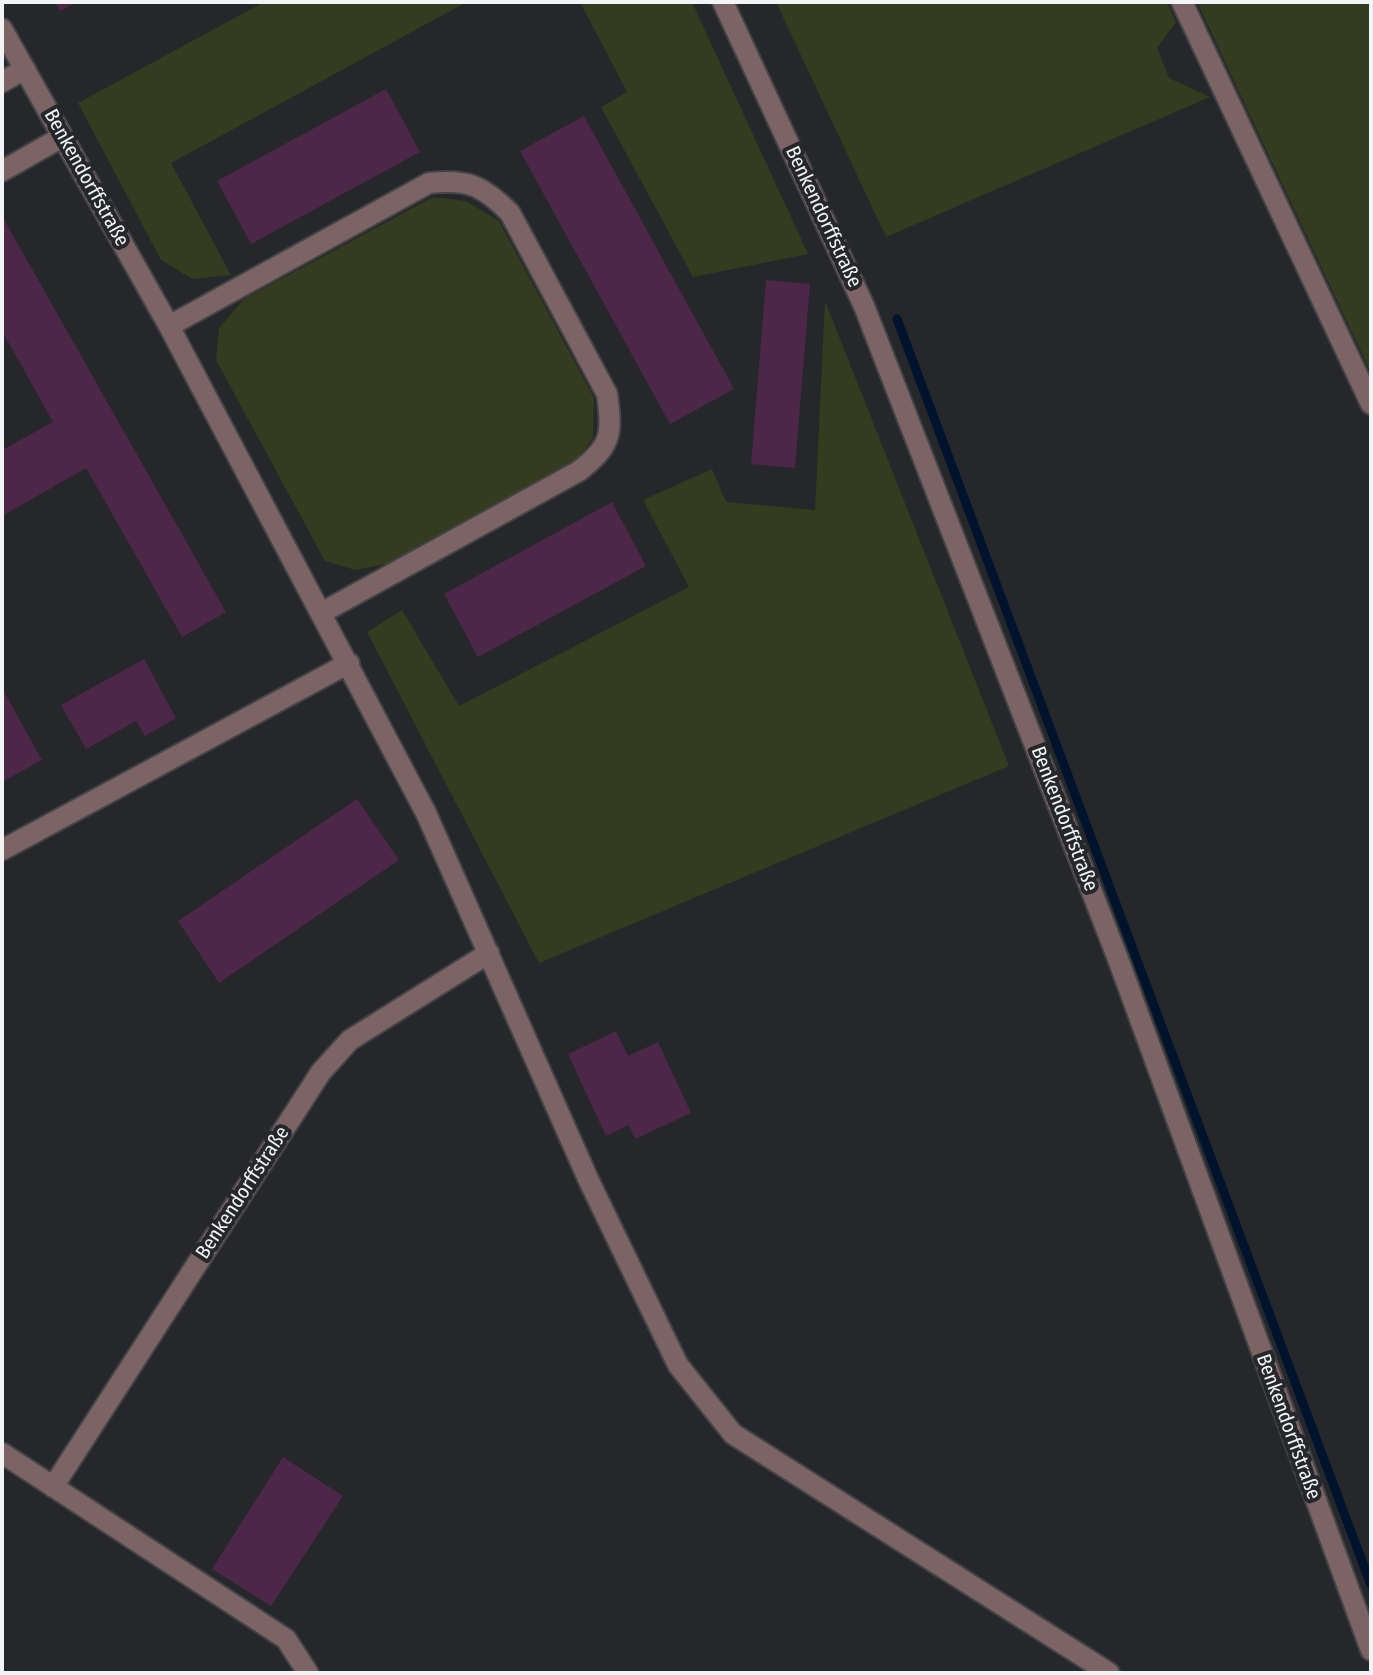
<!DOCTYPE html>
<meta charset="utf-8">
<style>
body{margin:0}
#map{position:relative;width:1373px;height:1675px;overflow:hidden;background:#25272a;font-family:"Fira Sans Condensed",sans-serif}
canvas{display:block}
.frame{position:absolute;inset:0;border:4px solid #f3f4f6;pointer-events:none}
</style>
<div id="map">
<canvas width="1373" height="1675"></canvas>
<div class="frame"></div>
</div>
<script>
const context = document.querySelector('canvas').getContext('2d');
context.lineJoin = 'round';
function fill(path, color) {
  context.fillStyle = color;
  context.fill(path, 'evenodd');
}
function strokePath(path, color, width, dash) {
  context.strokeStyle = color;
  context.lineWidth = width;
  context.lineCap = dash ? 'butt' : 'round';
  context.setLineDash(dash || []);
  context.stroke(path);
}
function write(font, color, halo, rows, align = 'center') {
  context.font = font + ' "Fira Sans Condensed",sans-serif';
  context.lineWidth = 8;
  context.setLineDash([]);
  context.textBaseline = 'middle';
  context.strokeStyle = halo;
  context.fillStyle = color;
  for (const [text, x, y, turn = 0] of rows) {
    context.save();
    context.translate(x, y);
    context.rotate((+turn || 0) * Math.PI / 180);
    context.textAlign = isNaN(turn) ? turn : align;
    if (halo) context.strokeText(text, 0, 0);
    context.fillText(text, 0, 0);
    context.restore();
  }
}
const green = new Path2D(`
 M264 2H467L171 163 231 275 192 279 161 260 78 103Z
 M580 2H692L808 254 693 277 601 107 627 92Z
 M776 2H1167L1176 22 1157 48 1169 78 1210 97 886 237Z
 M1197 2H1371V373Z
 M433 197 466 201 499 221 594 398 593 438 573 465 392 563 355 570 325 561 216 360 219 328 244 299Z
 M825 301 1009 766 539 963 367 632 402 610 459 706 689 587 643 500 712 469 726 502 815 510Z`);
const stream = new Path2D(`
 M897 319 1371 1585`);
const building = new Path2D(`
 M55 2H77L60 11Z
 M386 89 420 152 251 244 217 181Z
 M584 116 734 389 670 424 520 151Z
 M2 216 226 612 182 637 86 468 4 515 2 512V450L53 422 2 331Z
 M766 280 810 284 795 468 751 464Z
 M612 502 646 566 478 657 444 594Z
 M144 659 176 718 145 736 136 721 86 749 61 705Z
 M2 688 42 760 2 782Z
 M357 799 399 860 219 983 178 921Z
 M616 1031 628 1056 658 1042 691 1113 635 1139 629 1125 606 1136 568 1054Z
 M283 1457 343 1496 271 1606 212 1569Z`);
const minor = new Path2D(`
 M723 2 864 306 1118 959 1371 1650
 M1182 2 1371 404
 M2 29 169 326 426 813 589 1181 678 1365 733 1434 1109 1673
 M2 82 25 69
 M2 171 62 137
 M169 326 429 183C468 179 482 185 510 213L607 394C613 434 611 446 579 471L323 612
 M2 850 349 663
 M2 1453 286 1639 308 1673
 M53 1487 321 1072 350 1040 489 953`);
const streetNames = [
 ["Benkendorffstraße",86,178,61],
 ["Benkendorffstraße",823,217,65],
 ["Benkendorffstraße",1064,819,69],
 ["Benkendorffstraße",243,1193,-57],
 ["Benkendorffstraße",1288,1427,70]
];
fill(green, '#353b1f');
strokePath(stream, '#00132c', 9);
fill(building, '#4c2748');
strokePath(minor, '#424447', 24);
strokePath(minor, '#7c6364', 20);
write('20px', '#f3f4f6', '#25272a', streetNames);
</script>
